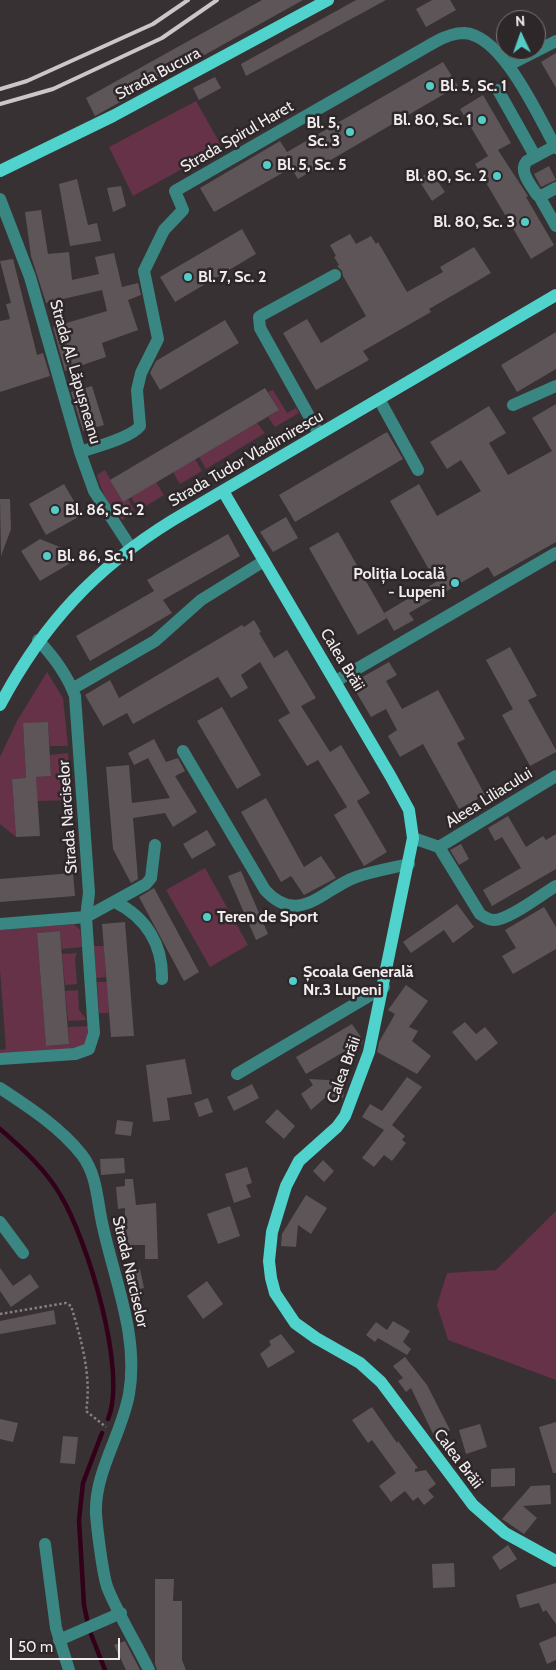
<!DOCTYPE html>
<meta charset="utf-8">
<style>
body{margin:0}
#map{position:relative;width:556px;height:1670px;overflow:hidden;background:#383133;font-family:Cabin,sans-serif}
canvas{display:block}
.north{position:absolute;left:496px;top:10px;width:50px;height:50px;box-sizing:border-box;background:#2e272a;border:1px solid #7c7678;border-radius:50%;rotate:357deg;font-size:14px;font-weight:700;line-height:20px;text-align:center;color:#f1eced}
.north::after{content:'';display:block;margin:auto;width:18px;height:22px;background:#54cdc7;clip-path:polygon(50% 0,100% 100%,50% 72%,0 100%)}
.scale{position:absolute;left:10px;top:1638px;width:110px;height:22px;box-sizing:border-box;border:2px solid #f1eced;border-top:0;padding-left:6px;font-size:15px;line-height:18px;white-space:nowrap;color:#f1eced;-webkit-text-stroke:4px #2e272a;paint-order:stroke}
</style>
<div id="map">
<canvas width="556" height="1670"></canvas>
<div class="north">N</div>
<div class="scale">50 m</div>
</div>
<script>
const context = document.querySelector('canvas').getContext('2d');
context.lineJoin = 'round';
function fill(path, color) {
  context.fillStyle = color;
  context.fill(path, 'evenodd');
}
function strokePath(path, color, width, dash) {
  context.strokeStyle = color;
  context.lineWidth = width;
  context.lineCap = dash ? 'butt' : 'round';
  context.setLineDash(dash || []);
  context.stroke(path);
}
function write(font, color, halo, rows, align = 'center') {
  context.font = font + ' Cabin,sans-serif';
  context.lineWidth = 5;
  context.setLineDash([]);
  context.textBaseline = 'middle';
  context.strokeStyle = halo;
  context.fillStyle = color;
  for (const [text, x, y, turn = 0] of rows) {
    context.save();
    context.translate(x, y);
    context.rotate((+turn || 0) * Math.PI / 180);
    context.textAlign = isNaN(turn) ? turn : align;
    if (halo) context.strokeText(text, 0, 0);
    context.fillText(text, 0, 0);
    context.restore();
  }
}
const green = new Path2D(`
 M196 101 222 147 133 196 109 147Z
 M273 390 287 413 296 408 299 413 275 427 268 417 279 410 268 392Z
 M257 423 265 433 206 469 199 457Z
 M195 459 202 471 180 484 173 472Z
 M105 470 123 502 128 499 135 512 122 520C109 506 102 493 97 475Z
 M156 482 164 495 139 510 131 497Z
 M47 672 63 698 68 746H50L48 722 23 724 26 778 12 779 16 837 0 824V757L17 721Z
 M68 753 71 800 37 801 36 777 51 776 50 755Z
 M205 868 248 945 210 967 166 890Z
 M74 924 80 930 82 947 62 949 60 931 37 933 46 1046 69 1044 68 1027 88 1026 87 1041 80 1049 0 1056V1050L6 1049 0 970V930Z
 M94 946H104L106 977 96 978Z
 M77 953 75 959 77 984 65 985 62 954Z
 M97 982H107L109 1013H99Z
 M78 990 79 1010 87 1020 68 1021 65 991Z
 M556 1211V1380L448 1340 437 1305 447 1273 496 1270Z`);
const stream = new Path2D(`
 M0 1129C22 1148 47 1171 61 1196 87 1240 128 1371 108 1419
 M102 1433 83 1483 79 1520 84 1605 89 1629 105 1670`);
const building = new Path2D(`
 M262 0H303L95 116 86 98Z
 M356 0H386L246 76 241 64Z
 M432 0H450L456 10 426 27 416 9Z
 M556 53V88L541 62Z
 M443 62 458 86 298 179 291 168 214 212 200 188 280 141 287 152Z
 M215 77 221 88 199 100 193 88Z
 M483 95 511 143 498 150 528 196 526 197 554 245 531 259 475 164 488 156 460 109Z
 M549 166 556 180 541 187 534 174Z
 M431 171 445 192 432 201 418 179Z
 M77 179 88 225 97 223 101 241 70 246 59 184Z
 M121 186 126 206 113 212 107 188Z
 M41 210 48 254 69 252 72 280 99 274 95 257 114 253 122 287 138 283 141 295 128 300 138 330 102 343 106 357 65 371 53 327 107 311 102 290 46 303 31 256 25 212Z
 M242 229 256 254 175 302 160 277Z
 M350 234 356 244 371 236 376 244 378 242 407 292 443 272 440 267 474 247 491 273 429 309 431 312 363 351 369 360 316 390 283 333 307 319 321 343 366 316 343 276 342 271 337 266 339 265 334 257 336 256 330 245Z
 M13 259 37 355 43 353 50 376 0 392V321L10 319 6 304 11 303 0 261Z
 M225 320 239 343 160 390 150 373 156 361Z
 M556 332V369L517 392 501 365Z
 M92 386 104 425 83 431 71 392Z
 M265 388 279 410 123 502 110 480Z
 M556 404V542L494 577 488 567 409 613 414 620 394 631 384 613 436 582 390 501 419 484 437 516 481 491 461 460 447 469 430 442 489 406 506 433 489 443 508 475 552 451 532 418Z
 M387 432 403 459 295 522 279 495Z
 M64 484 82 515 46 535 29 504Z
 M0 499H10L11 529 1 556Z
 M286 517 298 538 273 552 260 532Z
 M338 532 387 618 358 635 309 548Z
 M228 534 240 556 163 600 172 613 90 661 76 636 154 591 147 580Z
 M40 539 67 550 74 561 40 581 21 551Z
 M254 620 261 632 259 633 274 658 287 650 316 698 301 706 330 752 341 745 370 793 357 801 387 852 364 866 334 815 347 807 318 760 307 766 278 720 290 713 260 662 241 675 248 688 231 698 218 677 133 724 127 713 103 726 85 695 110 680 119 698 242 625 244 627Z
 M510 647 537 696 528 700 556 750V752L530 766 502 715 513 709 486 660Z
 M389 662 397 675 386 681 402 709 438 690 465 739 457 743 485 795 459 809 423 744 400 757 388 736 397 730 386 709 371 717 355 690 357 680Z
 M222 707 261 775 237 789 197 721Z
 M48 722 51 776 36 777 40 836 16 837 12 779 26 778 23 723Z
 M154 739 166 762 178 758 185 771 175 776 197 812 173 827 165 813 133 818 138 879 131 883 113 849 106 767 129 765 132 803 170 798 148 758 134 765 128 753Z
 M266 798 304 867 321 856 336 878 304 895 291 876 281 882 241 812Z
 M508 816 526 847 543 836 546 840 556 834V869L492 906 483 890 521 868 502 837 495 841 488 828Z
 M207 830 216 845 192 859 183 844Z
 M461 844 469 859 459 865 450 850Z
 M241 871 268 934 256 940 228 876Z
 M73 873 75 896 0 902V879Z
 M154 888 199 972 184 981 139 897Z
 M457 904 474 927 453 943 444 930 411 953 403 942Z
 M544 907 556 927V949L513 974 502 956 516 948 505 930Z
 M125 922 134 1036 111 1037 102 924Z
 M60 931 69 1044 46 1046 37 933Z
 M406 985 428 1001 409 1027 418 1031 412 1041 431 1056 417 1074 377 1052 379 1042 395 1014 388 1010Z
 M465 1022 476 1034 485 1027 498 1043 476 1061 452 1032Z
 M352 1024 363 1040 362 1044 354 1050 352 1047 306 1074 296 1057Z
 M185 1059 192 1094 167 1098 170 1120 153 1122 146 1065Z
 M407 1077 422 1087 392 1125 405 1136 402 1140 406 1143 392 1161 384 1155 374 1167 362 1158 384 1130 362 1117 370 1104 382 1111Z
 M309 1079 346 1081 343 1098 327 1096 311 1110 301 1094 313 1085Z
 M252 1084 259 1098 234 1111 227 1097Z
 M208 1098 213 1112 199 1117 194 1103Z
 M277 1109 295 1126 284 1139 265 1122Z
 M117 1120 133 1122 131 1136 115 1134Z
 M124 1158 125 1173 101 1175 100 1159Z
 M323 1160 334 1171 324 1182 313 1171Z
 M247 1167 252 1183 246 1185 251 1197 234 1203 225 1174Z
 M125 1179H133L136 1205 156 1203 158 1259H145V1245H124L125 1208 118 1209 116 1187 125 1186Z
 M306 1195 327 1208 311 1234 298 1225 296 1247 281 1246 282 1234Z
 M230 1206 240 1236 218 1244 207 1214Z
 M0 1268 13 1286 30 1274 39 1287 11 1307 0 1291Z
 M140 1269 144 1288 130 1291 126 1272Z
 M207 1281 223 1304 203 1319 187 1296Z
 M54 1310 56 1324 0 1334V1321Z
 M393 1321 410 1331 403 1342 411 1349 407 1355 378 1338 375 1342 366 1335 376 1322 387 1330Z
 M281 1334 295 1352 268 1368 260 1354 271 1345 269 1341Z
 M405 1357 427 1385 450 1430 435 1438 411 1388 406 1392 398 1381 403 1378 393 1366Z
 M372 1407 397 1443 398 1441 418 1468 415 1469V1472L426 1470 436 1484 428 1490 434 1497 424 1505 418 1497 413 1501 405 1491 391 1502 379 1486 396 1473 372 1440 368 1443 352 1420Z
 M0 1419 18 1423 13 1442 0 1439Z
 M556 1422V1473H553L539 1427Z
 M480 1424 487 1447 466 1454 459 1430Z
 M63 1436 78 1437 75 1464 60 1463Z
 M515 1468V1486L491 1487V1469Z
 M550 1485 551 1504 523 1506 537 1518 524 1534 502 1519 531 1486Z
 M508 1545 517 1559 500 1570 492 1557Z
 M454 1563 455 1587 433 1588 432 1564Z
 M155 1579H174L173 1601H182V1660L186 1670H157L155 1664Z
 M556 1583V1624L546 1610 543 1612 539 1603 520 1608 516 1595Z
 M556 1636V1660L547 1664 539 1643Z
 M125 1641 137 1664 140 1670H126L114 1645Z`);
const path = new Path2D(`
 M0 1314 66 1303 71 1306C81 1338 92 1377 86 1411L106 1427`);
const minor = new Path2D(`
 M509 65 556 41
 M498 90 535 156
 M555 146 527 161C518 171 531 185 537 195H543L556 188
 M539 196 556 226
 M0 199 30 277 80 452 94 491 131 548
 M379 399 418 470
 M513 405 556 386
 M319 434 260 328 259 317 262 315 335 275
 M80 452C95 447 131 438 140 426L137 390 141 373 158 339 144 271 164 230 183 210 175 191 435 42C444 37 454 33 464 33 503 35 539 118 556 148
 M336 681 556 553
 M72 689 155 641 201 600 264 561
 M183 751 265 890C299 927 323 889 356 877 373 871 392 868 409 864
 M413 838 439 847 480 914C484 917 489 920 494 920 509 920 542 894 556 886
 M439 847 556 776
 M115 902C146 917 163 945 162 979
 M0 924 86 917 89 893 75 696C67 674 54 657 38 640
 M0 1059 75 1054 89 1049 94 1033 86 917 146 884 151 878 155 845
 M237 1074 384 987
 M0 1088C29 1107 61 1128 82 1155 98 1176 97 1203 103 1227 115 1282 139 1337 129 1394 122 1434 94 1473 96 1514 97 1528 103 1578 108 1589 119 1616 136 1643 149 1670
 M0 1222 23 1253
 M45 1544 56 1628 69 1670
 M59 1640 121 1613`);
const major = new Path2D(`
 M0 171 113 116 328 0
 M223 491 391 777 409 810 413 838 369 1052 345 1116 337 1127 299 1161 286 1186 272 1232 269 1261 271 1278 275 1293 295 1323 316 1338 360 1363 381 1382 473 1505 505 1533 556 1561
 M0 705C43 624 95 568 173 520L556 295`);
const rail = new Path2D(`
 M0 89 27 81 153 24 188 0
 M0 104 53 89 162 38 217 0`);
const markers = [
 [430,86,5,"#54cdc7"],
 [482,120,5,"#54cdc7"],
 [350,132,5,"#54cdc7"],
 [267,165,5,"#54cdc7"],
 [497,176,5,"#54cdc7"],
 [525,222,5,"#54cdc7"],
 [188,277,5,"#54cdc7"],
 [55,510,5,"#54cdc7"],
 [47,556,5,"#54cdc7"],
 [455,583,5,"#54cdc7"],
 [207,917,5,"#54cdc7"],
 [293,981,5,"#54cdc7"]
];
const streetNames = [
 ["Strada Bucura",158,74,-28],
 ["Strada Spirul Haret",237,137,-30],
 ["Strada Al. Lăpușneanu",75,372,74],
 ["Strada Tudor Vladimirescu",246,459,-30],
 ["Calea Brăii",342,660,59],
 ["Aleea Liliacului",489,798,-32],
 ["Strada Narciselor",68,817,-94],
 ["Calea Brăii",344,1070,-70],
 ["Strada Narciselor",130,1272,77],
 ["Calea Brăii",458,1459,53]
];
const poiNames = [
 ["Bl. 5, Sc. 1",440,86],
 ["Bl. 80, Sc. 1",472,120,"right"],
 ["Bl. 5,",340,123,"right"],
 ["Sc. 3",340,141,"right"],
 ["Bl. 5, Sc. 5",277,165],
 ["Bl. 80, Sc. 2",487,176,"right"],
 ["Bl. 80, Sc. 3",515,222,"right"],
 ["Bl. 7, Sc. 2",198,277],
 ["Bl. 86, Sc. 2",65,510],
 ["Bl. 86, Sc. 1",57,556],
 ["Poliția Locală",445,574,"right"],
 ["- Lupeni",445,592,"right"],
 ["Teren de Sport",217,917],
 ["Școala Generală",303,972],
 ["Nr.3 Lupeni",303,990]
];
fill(green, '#653247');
strokePath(stream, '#320019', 4.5);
fill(building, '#5d5557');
strokePath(path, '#868081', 2.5, [2.5, 2.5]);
strokePath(minor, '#398682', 12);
strokePath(major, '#4fd3cc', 12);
strokePath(rail, '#cbc6c7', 4);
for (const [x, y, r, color] of markers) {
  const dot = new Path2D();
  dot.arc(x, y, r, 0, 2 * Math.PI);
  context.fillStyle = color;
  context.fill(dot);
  strokePath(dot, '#2e272a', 2);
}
write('16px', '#f1eced', '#2e272a', streetNames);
write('bold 16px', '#f1eced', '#2e272a', poiNames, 'left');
</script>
